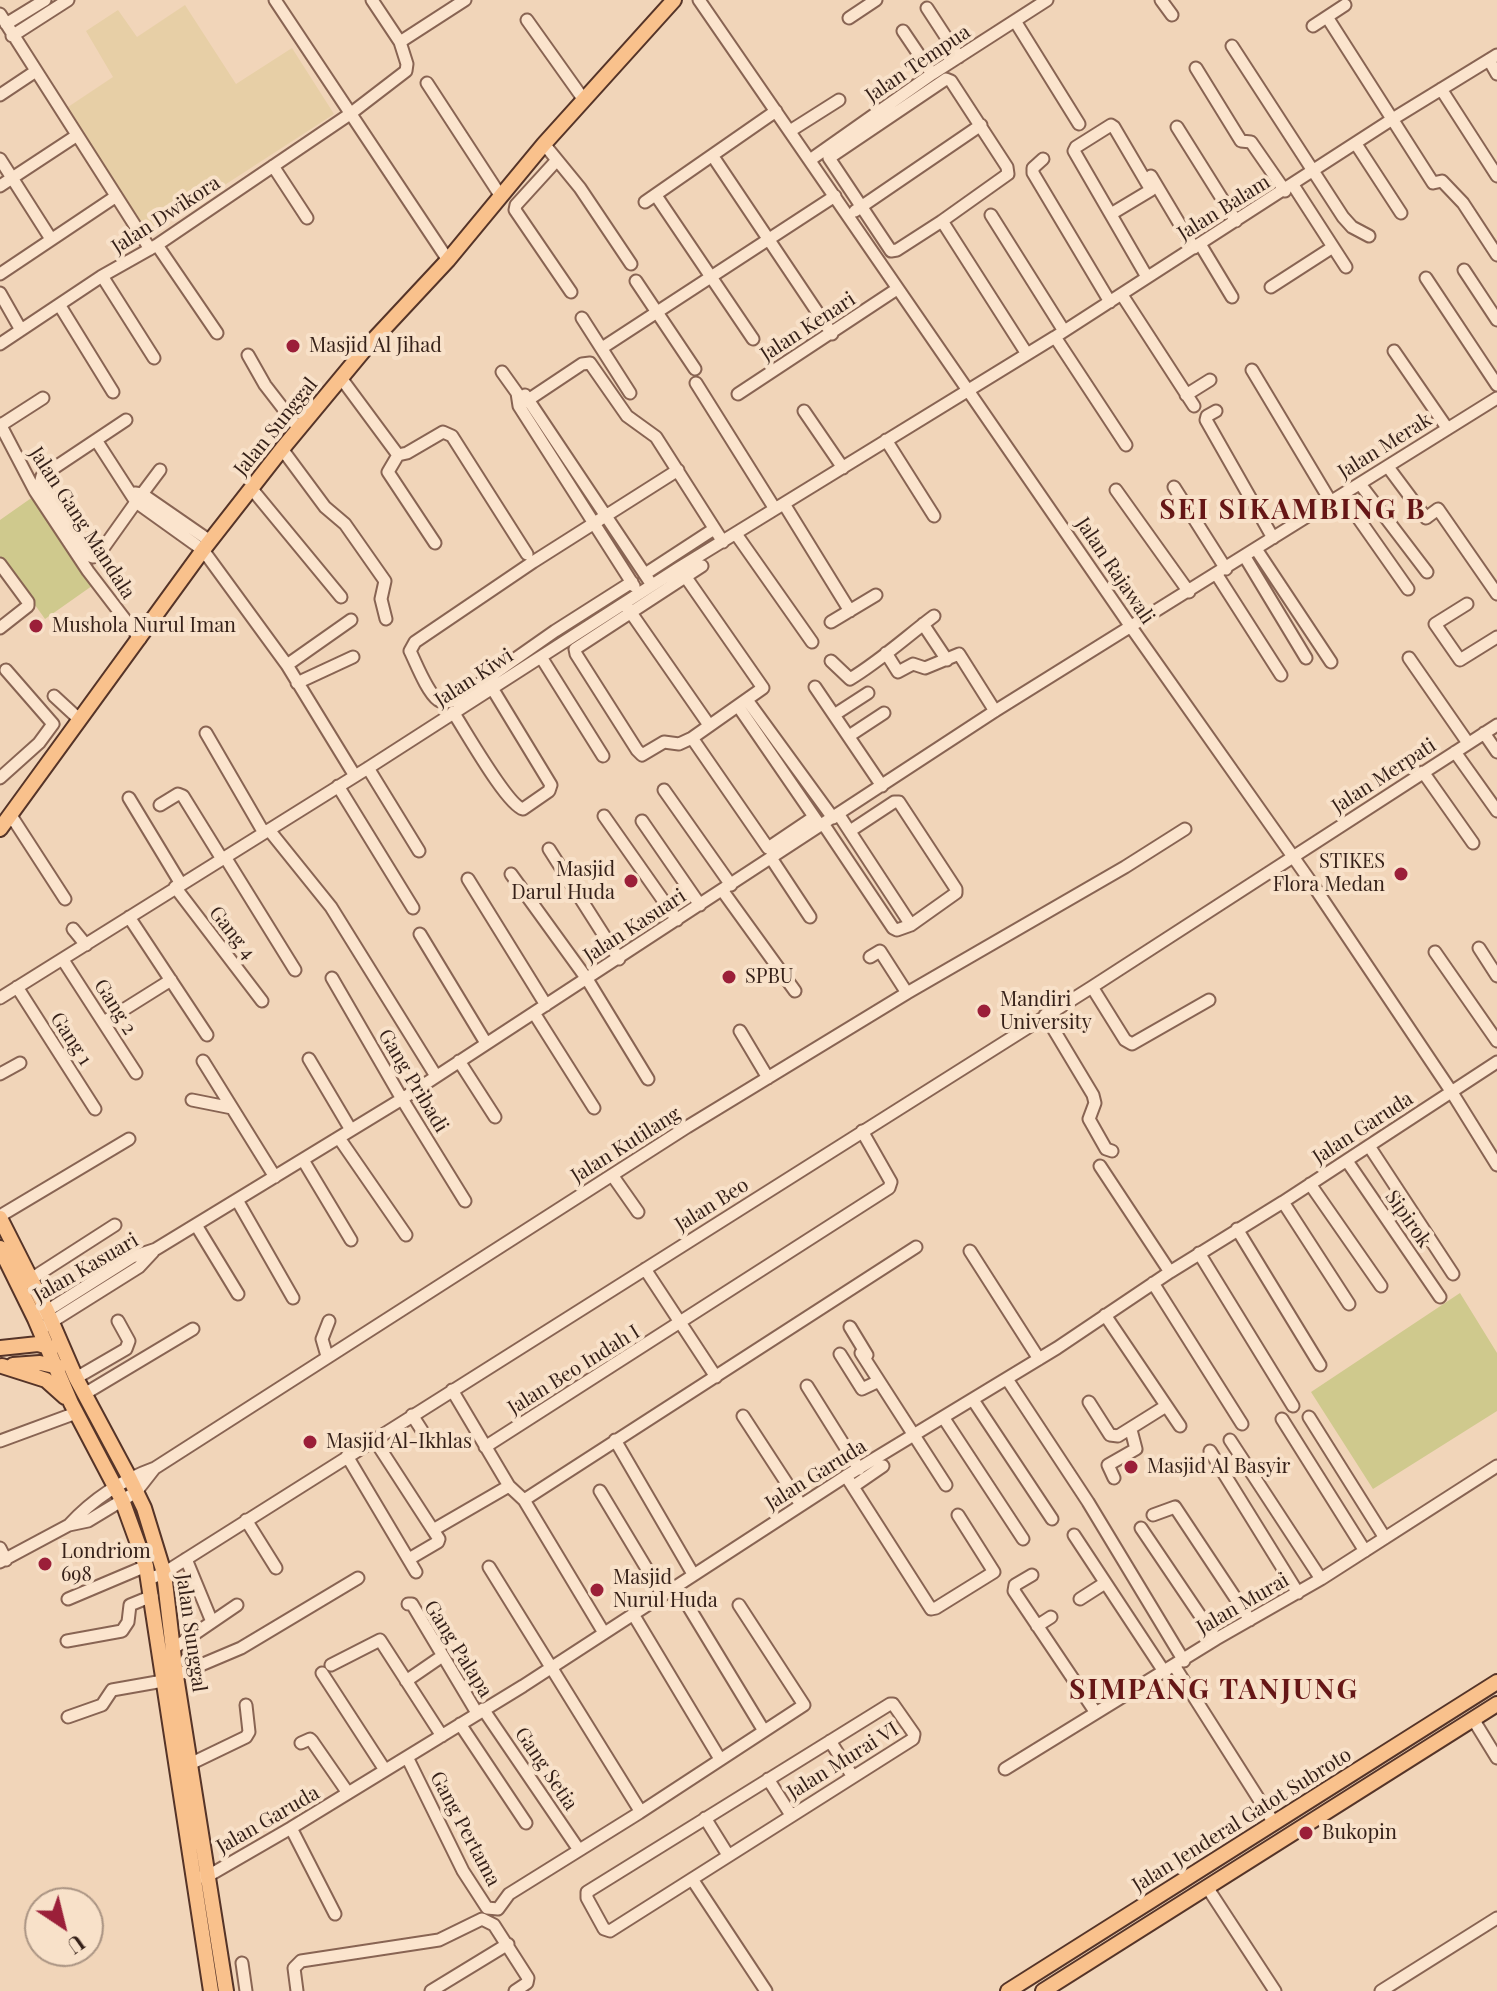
<!DOCTYPE html>
<style>
body{margin:0}
#map{position:relative;width:1497px;height:1991px;overflow:hidden;background:#f1d5b9;font-family:"Playfair Display",serif}
canvas{display:block}
.north{position:absolute;left:24px;top:1887px;width:80px;height:80px;box-sizing:border-box;background:#f8e1c9;border:2px solid #aa9483;border-radius:50%;rotate:145deg;font-size:22px;font-weight:700;line-height:32px;text-align:center;color:#362119}
.north::after{content:'';display:block;margin:auto;width:28px;height:36px;background:#9b1f39;clip-path:polygon(50% 0,100% 100%,50% 72%,0 100%)}
</style>
<div id="map">
<canvas width="1497" height="1991"></canvas>
<div class="north">U</div>
</div>
<script>
const context = document.querySelector('canvas').getContext('2d');
context.lineJoin = 'round';
function fill(path, color) {
  context.fillStyle = color;
  context.fill(path, 'evenodd');
}
function strokePath(path, color, width, dash) {
  context.strokeStyle = color;
  context.lineWidth = width;
  context.lineCap = dash ? 'butt' : 'round';
  context.setLineDash(dash || []);
  context.stroke(path);
}
function write(font, color, halo, rows, align = 'center') {
  context.font = font + ' "Playfair Display",serif';
  context.lineWidth = 8;
  context.setLineDash([]);
  context.textBaseline = 'middle';
  context.strokeStyle = halo;
  context.fillStyle = color;
  for (const [text, x, y, turn = 0] of rows) {
    context.save();
    context.translate(x, y);
    context.rotate((+turn || 0) * Math.PI / 180);
    context.textAlign = isNaN(turn) ? turn : align;
    if (halo) context.strokeText(text, 0, 0);
    context.fillText(text, 0, 0);
    context.restore();
  }
}
const farmland = new Path2D(`
 M185 5 236 84 292 48 334 114 146 236 68 107 113 77 86 31 118 10 137 37Z`);
const green = new Path2D(`
 M37 494 99 581 45 619 0 556V520Z
 M1460 1293 1497 1353V1411L1373 1489 1311 1392Z`);
const minor = new Path2D(`
 M275 0 448 260
 M372 0 400 42
 M699 0 1131 627 1313 885 1451 1091 1497 1165
 M1161 0 1172 15
 M927 8 959 57
 M0 14 150 249
 M1327 17 1433 183 1442 181 1463 203 1497 255
 M849 18 876 0
 M527 20 584 100
 M1015 21 1079 124
 M6 24 45 0
 M1313 26 1345 5
 M903 31 932 74
 M12 36 68 0
 M1232 46 1343 217 1352 227 1369 236
 M1489 60 1497 74
 M1196 68 1241 141 1251 142 1285 191
 M946 79 951 81 1007 167 1008 174 942 221 897 250 891 251 829 158Z
 M427 83 500 195
 M1441 89 1497 176
 M0 95 36 71
 M1177 127 1236 221
 M790 131 839 100
 M544 144 580 188 631 264
 M1356 144 1401 213
 M0 159 51 239
 M1043 159 1033 168V173L1110 302
 M557 160 516 205 515 210 571 292
 M810 160 932 74 1047 0
 M716 161 832 334
 M273 166 307 218
 M1151 176 1194 248
 M1293 185 1346 267
 M0 186 76 136
 M659 200 753 339
 M645 202 776 111
 M855 211 981 125
 M1111 214 1151 190 1114 127 1111 125 1076 147 1074 151 1147 277
 M991 215 1064 331
 M942 221 1027 354
 M1200 244 1232 297
 M157 245 217 333
 M1464 270 1497 320
 M0 274 115 197
 M102 276 154 358
 M1426 278 1497 385
 M636 281 695 369
 M1271 287 1333 247
 M0 293 21 330
 M1122 295 1194 406
 M60 306 113 392
 M582 318 630 393
 M1055 337 1126 445
 M0 344 102 276 157 245 350 114 406 71 407 64 400 42 465 0
 M602 348 835 196
 M1394 351 1447 428
 M248 355 265 385 299 429
 M1252 370 1331 502
 M502 372 517 393 519 406 634 586
 M341 378 398 455 407 453 443 432 452 436 527 554
 M696 383 775 509
 M738 394 897 289
 M525 395 652 585
 M1186 395 1210 380
 M519 406 582 364 590 363 627 416 656 437 723 542
 M804 411 843 468
 M1216 411 1207 416 1206 420 1273 538
 M0 424 35 491 88 571 140 639
 M1 425 43 398
 M96 440 126 420
 M886 440 934 516
 M282 449 325 507 345 524 385 581 381 599 386 619
 M398 455 388 472 435 543
 M1388 467 1426 518 1438 509 1497 594
 M160 470 136 502 99 554 93 557 87 555 41 480 42 476 96 440 136 502 203 550 287 665 355 776
 M1360 484 1427 572
 M1174 487 1226 569
 M251 488 341 597
 M1116 490 1189 592
 M135 493 142 494 210 541
 M1342 495 1408 589
 M784 504 850 611
 M736 534 812 642
 M1256 549 1331 662
 M1245 557 1306 658
 M0 564 28 602V606L0 628
 M679 568 685 576 763 688 692 738 679 744 664 742 642 755 637 750 576 654 575 649 702 566
 M645 574 714 529
 M1217 575 1281 675
 M632 582 555 631 458 699C452 701 444 704 438 700 427 692 416 663 410 651L415 642 533 562 678 470
 M1467 604 1435 624 1460 660 1497 637
 M627 607 709 725
 M831 622 876 595
 M923 624 947 660
 M886 653 898 672 913 664 925 668 959 654 995 711
 M541 657 603 756
 M1409 658 1468 743
 M831 661 850 679C880 661 906 637 934 616
 M287 665 351 620
 M297 683 353 657
 M815 687 882 786
 M54 696 80 720
 M747 700 833 818
 M738 706 817 821
 M453 712C465 730 507 805 523 809L549 791 551 785 492 688
 M834 715 868 693
 M206 733 264 833
 M1484 733 1497 752
 M849 736 884 713
 M692 738 768 848 814 817
 M1455 752 1497 811
 M368 768 419 851
 M1423 772 1473 843
 M0 778 39 743 53 724 6 670
 M338 786 413 908
 M664 790 731 885
 M129 798 181 884
 M160 805 178 794 183 796 222 859
 M10 814 65 899
 M839 815 911 925
 M604 816 677 920
 M642 821 700 905
 M824 825 893 928 897 930 911 925 956 893V889L899 802H894L850 831
 M269 830 331 907 436 1076
 M549 849 619 959
 M225 857 295 970
 M771 858 810 917
 M511 874 587 979 648 1079
 M468 879 546 1005
 M175 887 262 1001
 M722 890 795 991
 M129 917 207 1035
 M73 929 86 945
 M420 934 486 1043
 M1479 948 1497 976
 M1435 952 1497 1041
 M870 957 880 951 907 993
 M63 960 136 1073
 M332 978 402 1099 465 1201
 M17 987 95 1109
 M1092 987 1125 1040 1132 1044 1209 1000
 M0 998 368 768 679 568 1055 337 1391 120 1497 55
 M534 1013 594 1108
 M1045 1015 1093 1095 1095 1103 1089 1119 1106 1149 1112 1151
 M104 1022 171 980
 M740 1031 768 1078
 M309 1059 351 1130
 M203 1061 275 1177
 M459 1061 495 1117
 M0 1074 20 1063
 M192 1100 232 1108
 M339 1138 406 1235
 M1369 1146 1453 1274
 M303 1160 351 1240
 M1347 1161 1440 1297
 M1100 1166 1170 1272
 M612 1175 638 1212
 M1310 1184 1381 1286
 M237 1200 293 1298
 M1283 1202 1349 1304
 M0 1216 129 1139
 M196 1225 238 1294
 M1237 1229 1320 1365
 M970 1251 1039 1359
 M1199 1253 1293 1406
 M645 1269 716 1377
 M31 1279 115 1225
 M1153 1283 1242 1424
 M42 1314 132 1257 156 1249 402 1099 995 711 1497 398
 M1105 1315 1180 1426
 M45 1326 139 1267 153 1252
 M850 1327 867 1355
 M861 1353 946 1485
 M840 1354 862 1389 879 1381
 M327 1356 322 1339 329 1321
 M76 1378 126 1349 129 1341 118 1321
 M1007 1379 1088 1502 1184 1661
 M807 1386 859 1469
 M452 1390 509 1486 524 1500 604 1633
 M86 1393 193 1329
 M973 1400 1052 1519
 M1089 1402 1110 1435 1118 1436 1166 1406
 M412 1415 430 1443
 M743 1416 801 1505
 M943 1417 1023 1539
 M1309 1417 1385 1538
 M1282 1419 1365 1551
 M374 1439 433 1530
 M615 1440 693 1574
 M1230 1440 1321 1579
 M0 1441 76 1413
 M485 1447 889 1188 891 1182 862 1131
 M1210 1451 1298 1593
 M347 1456 416 1572
 M846 1476 931 1609 936 1608 994 1572 958 1515
 M1114 1478 1108 1465 1136 1449 1131 1430
 M854 1486 883 1466
 M600 1491 662 1594
 M524 1500 916 1247
 M1153 1515 1175 1507 1250 1620
 M246 1520 276 1568
 M69 1525C93 1499 122 1480 155 1468L687 1127 907 993 1125 867 1185 829
 M1141 1528 1216 1639
 M1074 1535 1165 1673
 M0 1548 6 1560
 M186 1559 212 1622
 M409 1559 438 1542 439 1539 433 1530 509 1486
 M0 1562 69 1525 88 1521 136 1492 154 1469
 M489 1567 639 1809
 M1032 1575 1015 1585 1014 1591 1096 1713
 M149 1579 164 1573 1092 987 1497 725
 M676 1586 764 1731
 M68 1599 146 1566
 M1080 1599 1105 1583
 M408 1604H412L477 1713
 M633 1614 720 1759
 M1037 1626 1051 1617
 M67 1641 122 1631 128 1622 130 1605 152 1596
 M174 1648 237 1605
 M331 1665 380 1640 442 1736
 M1175 1667 1274 1823
 M322 1673 385 1770
 M406 1681 438 1659
 M890 1704H893L914 1734 913 1739 610 1931 604 1929 587 1898V1892Z
 M483 1709 579 1850
 M68 1717 102 1705 112 1690 163 1681 241 1648 358 1578
 M1473 1719 1497 1758
 M460 1724 526 1823
 M830 1741 853 1777
 M301 1743 310 1739 312 1741 348 1793
 M407 1757 463 1871 487 1908 498 1909 509 1894 639 1813 804 1705 739 1605
 M190 1764 246 1737 249 1732 246 1705
 M1005 1769 1216 1639 1321 1579 1497 1466
 M768 1779 791 1815
 M705 1818 728 1855
 M291 1828 335 1914
 M194 1878 208 1876 291 1828 523 1686 846 1476 1057 1348 1170 1272 1283 1202 1497 1062
 M692 1879 766 1991
 M1207 1887 1275 1991
 M242 1963 246 1991
 M297 1991 294 1968 301 1961 439 1940 482 1919 494 1925 528 1978 527 1983 515 1991
 M431 1991 508 1944
 M1381 1991 1497 1918`);
const major = new Path2D(`
 M0 829 203 550 282 449 365 349 448 260 544 144 674 0
 M0 1218 47 1311 76 1378 129 1477 144 1508 164 1573 176 1676 226 1991
 M0 1248 35 1319 71 1403 122 1500 146 1566 211 1991
 M0 1348 38 1344 52 1348
 M13 1365 40 1363 59 1367
 M2 1366 46 1380 65 1397
 M1008 1991 1497 1682
 M1043 1991 1497 1704`);
const markers = [
 [293,346,8,"#9b1f39"],
 [36,626,8,"#9b1f39"],
 [1401,874,8,"#9b1f39"],
 [631,881,8,"#9b1f39"],
 [729,977,8,"#9b1f39"],
 [984,1011,8,"#9b1f39"],
 [310,1442,8,"#9b1f39"],
 [1131,1467,8,"#9b1f39"],
 [45,1564,8,"#9b1f39"],
 [597,1590,8,"#9b1f39"],
 [1306,1833,8,"#9b1f39"]
];
const streetNames = [
 ["Jalan Tempua",918,64,-34],
 ["Jalan Balam",1224,208,-32],
 ["Jalan Dwikora",166,215,-33],
 ["Jalan Kenari",808,327,-33],
 ["Jalan Sunggal",276,427,-51],
 ["Jalan Merak",1385,446,-32],
 ["Jalan Gang Mandala",82,523,57],
 ["Jalan Rajawali",1115,571,56],
 ["Jalan Kiwi",474,678,-33],
 ["Jalan Merpati",1384,776,-33],
 ["Jalan Kasuari",635,926,-33],
 ["Gang 4",232,933,52],
 ["Gang 2",115,1007,58],
 ["Gang 1",71,1039,57],
 ["Gang Pribadi",413,1081,59],
 ["Jalan Garuda",1363,1128,-33],
 ["Jalan Kutilang",626,1145,-32],
 ["Jalan Beo",712,1205,-32],
 ["Sipirok",1408,1219,55],
 ["Jalan Kasuari",86,1268,-30],
 ["Jalan Beo Indah I",574,1370,-32],
 ["Jalan Garuda",816,1475,-32],
 ["Jalan Murai",1243,1604,-30],
 ["Jalan Sunggal",191,1633,82],
 ["Gang Palapa",458,1649,58],
 ["Jalan Murai VI",843,1761,-32],
 ["Gang Setia",546,1769,56],
 ["Jalan Garuda",268,1820,-30],
 ["Jalan Jenderal Gatot Subroto",1242,1820,-32],
 ["Gang Pertama",465,1829,62]
];
const poiNames = [
 ["Masjid Al Jihad",309,346],
 ["Mushola Nurul Iman",52,626],
 ["STIKES",1385,862,"right"],
 ["Flora Medan",1385,885,"right"],
 ["Masjid",615,870,"right"],
 ["Darul Huda",615,893,"right"],
 ["SPBU",745,977],
 ["Mandiri",1000,1000],
 ["University",1000,1023],
 ["Masjid Al-Ikhlas",326,1442],
 ["Masjid Al Basyir",1147,1467],
 ["Londriom",61,1552],
 ["698",61,1575],
 ["Masjid",613,1578],
 ["Nurul Huda",613,1601],
 ["Bukopin",1322,1833]
];
const districtNames = [
 ["SEI SIKAMBING B",1293,510],
 ["SIMPANG TANJUNG",1214,1690]
];
fill(farmland, '#e7cfa6');
fill(green, '#cfc98d');
strokePath(minor, '#886453', 15);
strokePath(major, '#553428', 18);
strokePath(minor, '#fbe4cd', 11);
strokePath(major, '#f9c18c', 14);
for (const [x, y, r, color] of markers) {
  const dot = new Path2D();
  dot.arc(x, y, r, 0, 2 * Math.PI);
  context.fillStyle = color;
  context.fill(dot);
  strokePath(dot, '#f8e1c9', 3);
}
write('20px', '#362119', '#f8e1c9', streetNames);
write('20px', '#362119', '#f8e1c9', poiNames, 'left');
context.letterSpacing = '2px';
write('bold 28px', '#661616', '#f8e1c9', districtNames);
context.letterSpacing = '0px';
</script>
